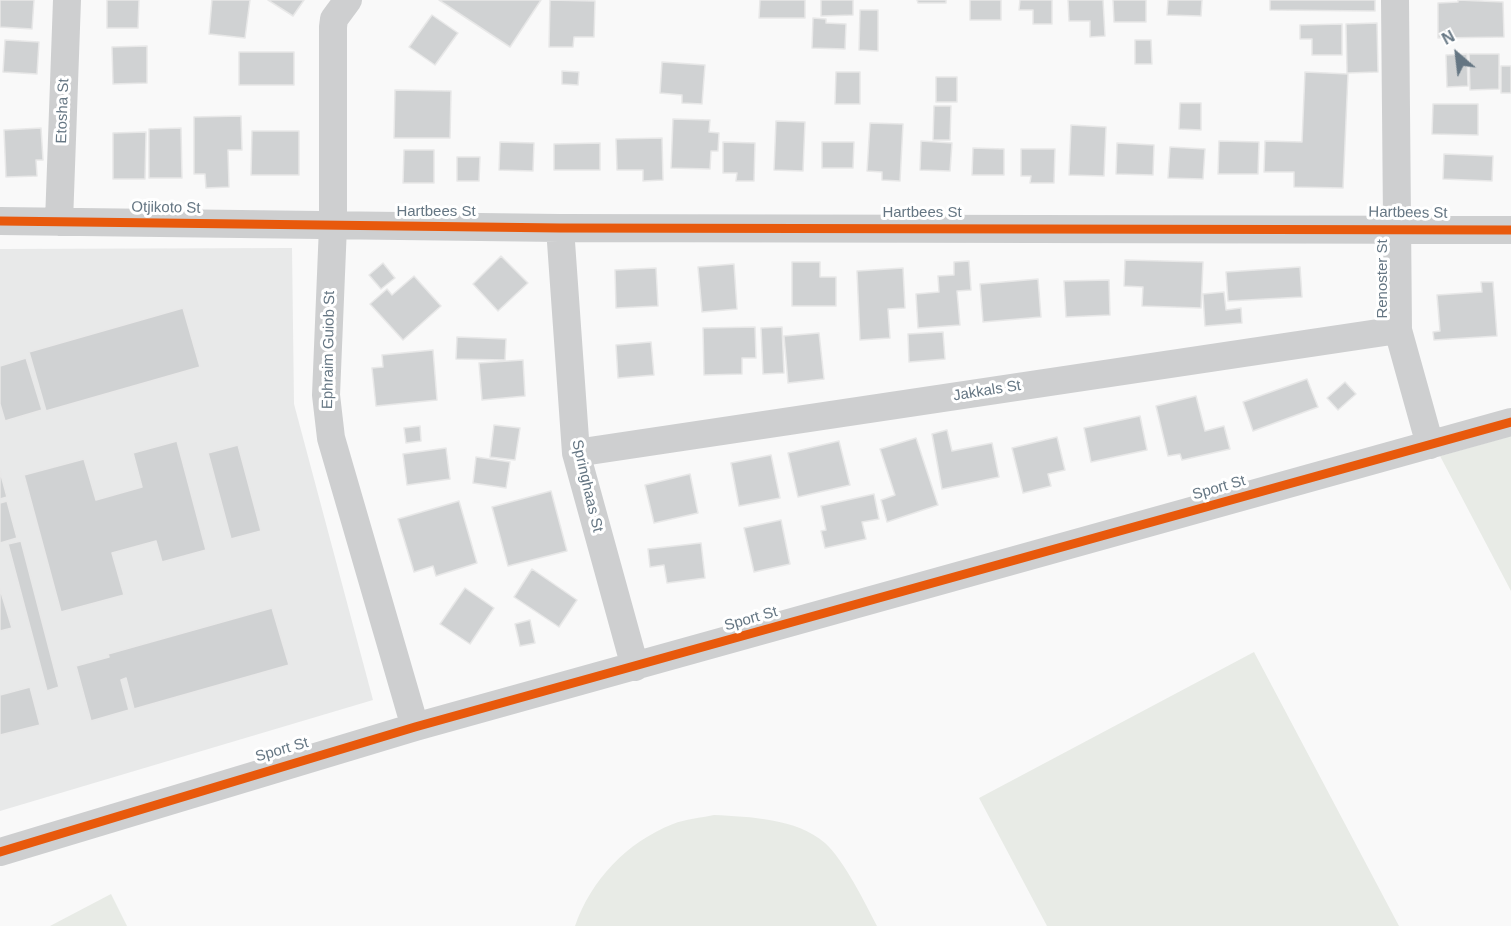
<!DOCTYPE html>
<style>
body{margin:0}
#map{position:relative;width:1511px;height:926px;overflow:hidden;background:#f9f9f9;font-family:Helvetica,sans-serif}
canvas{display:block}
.north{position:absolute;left:1427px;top:24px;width:60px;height:60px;-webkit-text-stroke:4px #fff;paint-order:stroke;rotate:332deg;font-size:16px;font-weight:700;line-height:24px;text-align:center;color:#657683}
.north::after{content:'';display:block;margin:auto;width:21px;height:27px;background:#657683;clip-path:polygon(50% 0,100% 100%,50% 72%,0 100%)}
</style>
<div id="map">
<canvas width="1511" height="926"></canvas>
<div class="north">N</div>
</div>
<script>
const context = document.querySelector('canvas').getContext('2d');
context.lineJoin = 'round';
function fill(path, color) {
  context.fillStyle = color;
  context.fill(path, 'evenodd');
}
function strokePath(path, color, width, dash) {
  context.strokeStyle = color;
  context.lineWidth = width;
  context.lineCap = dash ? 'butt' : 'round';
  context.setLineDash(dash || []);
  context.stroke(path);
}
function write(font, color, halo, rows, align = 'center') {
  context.font = font + ' Helvetica,sans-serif';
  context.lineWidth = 6;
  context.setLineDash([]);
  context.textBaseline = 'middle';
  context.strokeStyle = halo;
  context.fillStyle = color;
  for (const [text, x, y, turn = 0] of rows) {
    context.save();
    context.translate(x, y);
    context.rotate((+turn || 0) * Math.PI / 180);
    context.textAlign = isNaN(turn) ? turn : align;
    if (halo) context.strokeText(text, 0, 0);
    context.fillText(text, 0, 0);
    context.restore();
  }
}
const built = new Path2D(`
 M292 248 294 404 373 700 0 811V249Z`);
const green = new Path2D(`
 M1511 436V591L1440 456Z
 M1254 652 1399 926H1047L979 798Z
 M714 815C750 817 796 818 825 843 844 860 865 903 877 926H575C591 880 627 842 673 824 685 819 701 818 714 815Z
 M111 894 127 926H50Z`);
const building = new Path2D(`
 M0 0H34L32 29 0 27Z
 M107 0H139L138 28H107Z
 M212 0H250L245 38 209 34Z
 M268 0H304L293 16Z
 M439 0H541L510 47Z
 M550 0 595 1 594 37H574L573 47H549Z
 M760 0H805V18H759Z
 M821 0H853V15L821 16Z
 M917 0H946V3H918Z
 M970 0H1001V20H970Z
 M1020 0H1052V24H1033V10H1019Z
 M1068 0H1103L1105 36 1090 37V21H1069Z
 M1113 0H1146V22H1114Z
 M1168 0H1202L1201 16 1167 15Z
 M1270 0H1375V11L1270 10Z
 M1458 0 1503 2 1504 37 1438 38V3L1458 2Z
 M860 10H878V51L859 50Z
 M432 15 458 33 435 65 409 47Z
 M813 18 826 19V23L846 24 845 49 812 48Z
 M1377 23 1378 72 1347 73 1346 24Z
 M1342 24V55H1312V39H1300V25Z
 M5 40 39 42 37 74 3 72Z
 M1135 40H1151L1152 64H1135Z
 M147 46V83L113 84 112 47Z
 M239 52H294V85H239Z
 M1467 54 1468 86 1447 87 1446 55Z
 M1469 54H1499V89L1470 90Z
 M662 62 705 65 702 104 682 103V95L660 93Z
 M1501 66H1511V93H1501Z
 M562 71 579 72 578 85 562 84Z
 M836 72H860V104H835Z
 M1305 72 1348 74 1343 188 1294 187V172H1264L1265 141 1302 142Z
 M936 77H957V102H936Z
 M395 90 451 91 450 138H394Z
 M1180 103H1201V130L1179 129Z
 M1433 104H1478V135L1432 134Z
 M934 106H951L950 140H933Z
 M241 116 242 150H228L229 187 206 188 205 174H194V117Z
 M673 119 710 120 709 132 719 133 718 151H711L710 169 671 168Z
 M776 121 805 122 803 171 774 170Z
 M870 123 903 124 900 181 882 180V172L867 171Z
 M1071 125 1106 127 1104 176 1069 175Z
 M41 128 43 160H36L37 176 6 177 4 130Z
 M181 128 182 178H149V129Z
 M252 131H299V175H251Z
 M146 132 145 179H113V133Z
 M662 138 663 180 643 181V170H617L616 139Z
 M921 141 952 143 950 171 920 170Z
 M1219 141 1259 142 1258 174H1218Z
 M500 142 534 143 533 171 499 170Z
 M723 142 755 143 754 181H736L737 173H723Z
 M822 142H854L853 168H822Z
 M600 143V170H554V144Z
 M1117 143 1154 145 1153 175 1116 174Z
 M1170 147 1205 149 1203 179 1168 178Z
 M973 148 1004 149V175H972Z
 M1021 149H1055L1054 183H1030L1031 176H1021Z
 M404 150H434V183H403Z
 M1444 154 1493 156 1492 181 1443 179Z
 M457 157H480L479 181H457Z
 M501 256 528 283 498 311 473 284Z
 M1125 260 1203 262 1201 308 1142 306 1143 287 1124 286Z
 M969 261 971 290 957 291 960 325 918 328 916 294 939 292 938 276 954 275V262Z
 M792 262H820V277H836V306H792Z
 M383 263 395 278 381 289 369 275Z
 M734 264 737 309 702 312 698 267Z
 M1300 267 1302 297 1228 301 1226 272Z
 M656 268 658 306 616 308 615 270Z
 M903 268 905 308 888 309 890 338 860 340 857 271Z
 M414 276 441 306 403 340 370 304 387 289 392 295Z
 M1038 279 1041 317 983 322 980 284Z
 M1109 280 1110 315 1066 317 1064 281Z
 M1481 282H1493L1497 336 1434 340 1433 332 1440 331 1437 295 1482 292Z
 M1224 292 1226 310 1241 308 1242 323 1205 326 1203 294Z
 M183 308 200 367 46 411 29 352Z
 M755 327 756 358H742V374L704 375 703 328Z
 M782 327 784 373 763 374 761 328Z
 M943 332 945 359 909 362 908 334Z
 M819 333 824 379 788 383 784 336Z
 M457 337 506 339 505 360 456 359Z
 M651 342 654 375 618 378 616 345Z
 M433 350 437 400 376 406 372 368 383 367 382 355Z
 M26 358 42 410 5 421 0 404V366Z
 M523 360 525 396 482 400 479 363Z
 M1307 379 1318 407 1253 431 1243 402Z
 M1345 382 1356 394 1338 410 1327 398Z
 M1196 396 1205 431 1224 426 1230 449 1182 460 1180 454 1168 456 1156 406Z
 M1140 416 1147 450 1091 462 1084 428Z
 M494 425 520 428 515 460 490 457Z
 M420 426 421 441 406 443 404 428Z
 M947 430 952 451 992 443 999 477 942 489 932 434Z
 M1057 437 1065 470 1048 474 1051 486 1023 493 1012 448Z
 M916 438 938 505 887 522 881 500 895 495 880 449Z
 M177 441 206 550 162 562 156 541 112 553 124 595 61 612 24 475 84 459 96 500 142 487 133 453Z
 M839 441 850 485 798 497 788 453Z
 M238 445 261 531 231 539 208 453Z
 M446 448 450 479 407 485 403 454Z
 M771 455 780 498 739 506 731 463Z
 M476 457 510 462 506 488 473 483Z
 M0 471 7 497 0 499Z
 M690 474 698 513 654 523 645 485Z
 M551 491 567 551 508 566 492 507Z
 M874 494 879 519 862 522 866 539 825 548 821 531 826 530 821 506Z
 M7 501 17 538 0 543V503Z
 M459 501 477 563 436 576 433 566 414 572 398 519Z
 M781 520 790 564 754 572 744 528Z
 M21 541 59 687 47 691 8 544Z
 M701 543 705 578 667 583 664 565 650 567 648 549Z
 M532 569 577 600 559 627 514 597Z
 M465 588 494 608 470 644 440 624Z
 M0 589 12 628 0 631Z
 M272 608 289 665 134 709 126 678 121 680 129 710 91 721 76 666 109 657 108 654Z
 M530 620 535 643 520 646 515 624Z
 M30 687 40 725 0 735V695Z`);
const minor = new Path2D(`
 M348 0 334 19 333 27V226L326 395 331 438 415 727
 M1395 0 1398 330 1430 445
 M0 221 560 228 1511 230
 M59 222 67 0
 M560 228 576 453 635 667
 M576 453 1398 330
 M0 852 415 727 1511 422`);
const cycleway = new Path2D(`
 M0 221 560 228 1511 230
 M0 852 415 727 1511 422`);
const streetNames = [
 ["Etosha St",63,111,-88],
 ["Otjikoto St",166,208,1],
 ["Hartbees St",436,212],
 ["Hartbees St",922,213],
 ["Hartbees St",1408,213,1],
 ["Renoster St",1383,279,-90],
 ["Ephraim Guiob St",329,350,-89],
 ["Jakkals St",987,391,-9],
 ["Springhaas St",587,486,77],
 ["Sport St",1219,488,-16],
 ["Sport St",751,619,-16],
 ["Sport St",282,750,-16]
];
fill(built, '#e8e9e9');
fill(green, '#e8ebe6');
fill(building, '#d0d2d3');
strokePath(building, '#e8e8e8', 1.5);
strokePath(minor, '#cecfd0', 28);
strokePath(cycleway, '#e8590c', 9);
write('15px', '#657683', '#fff', streetNames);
</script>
